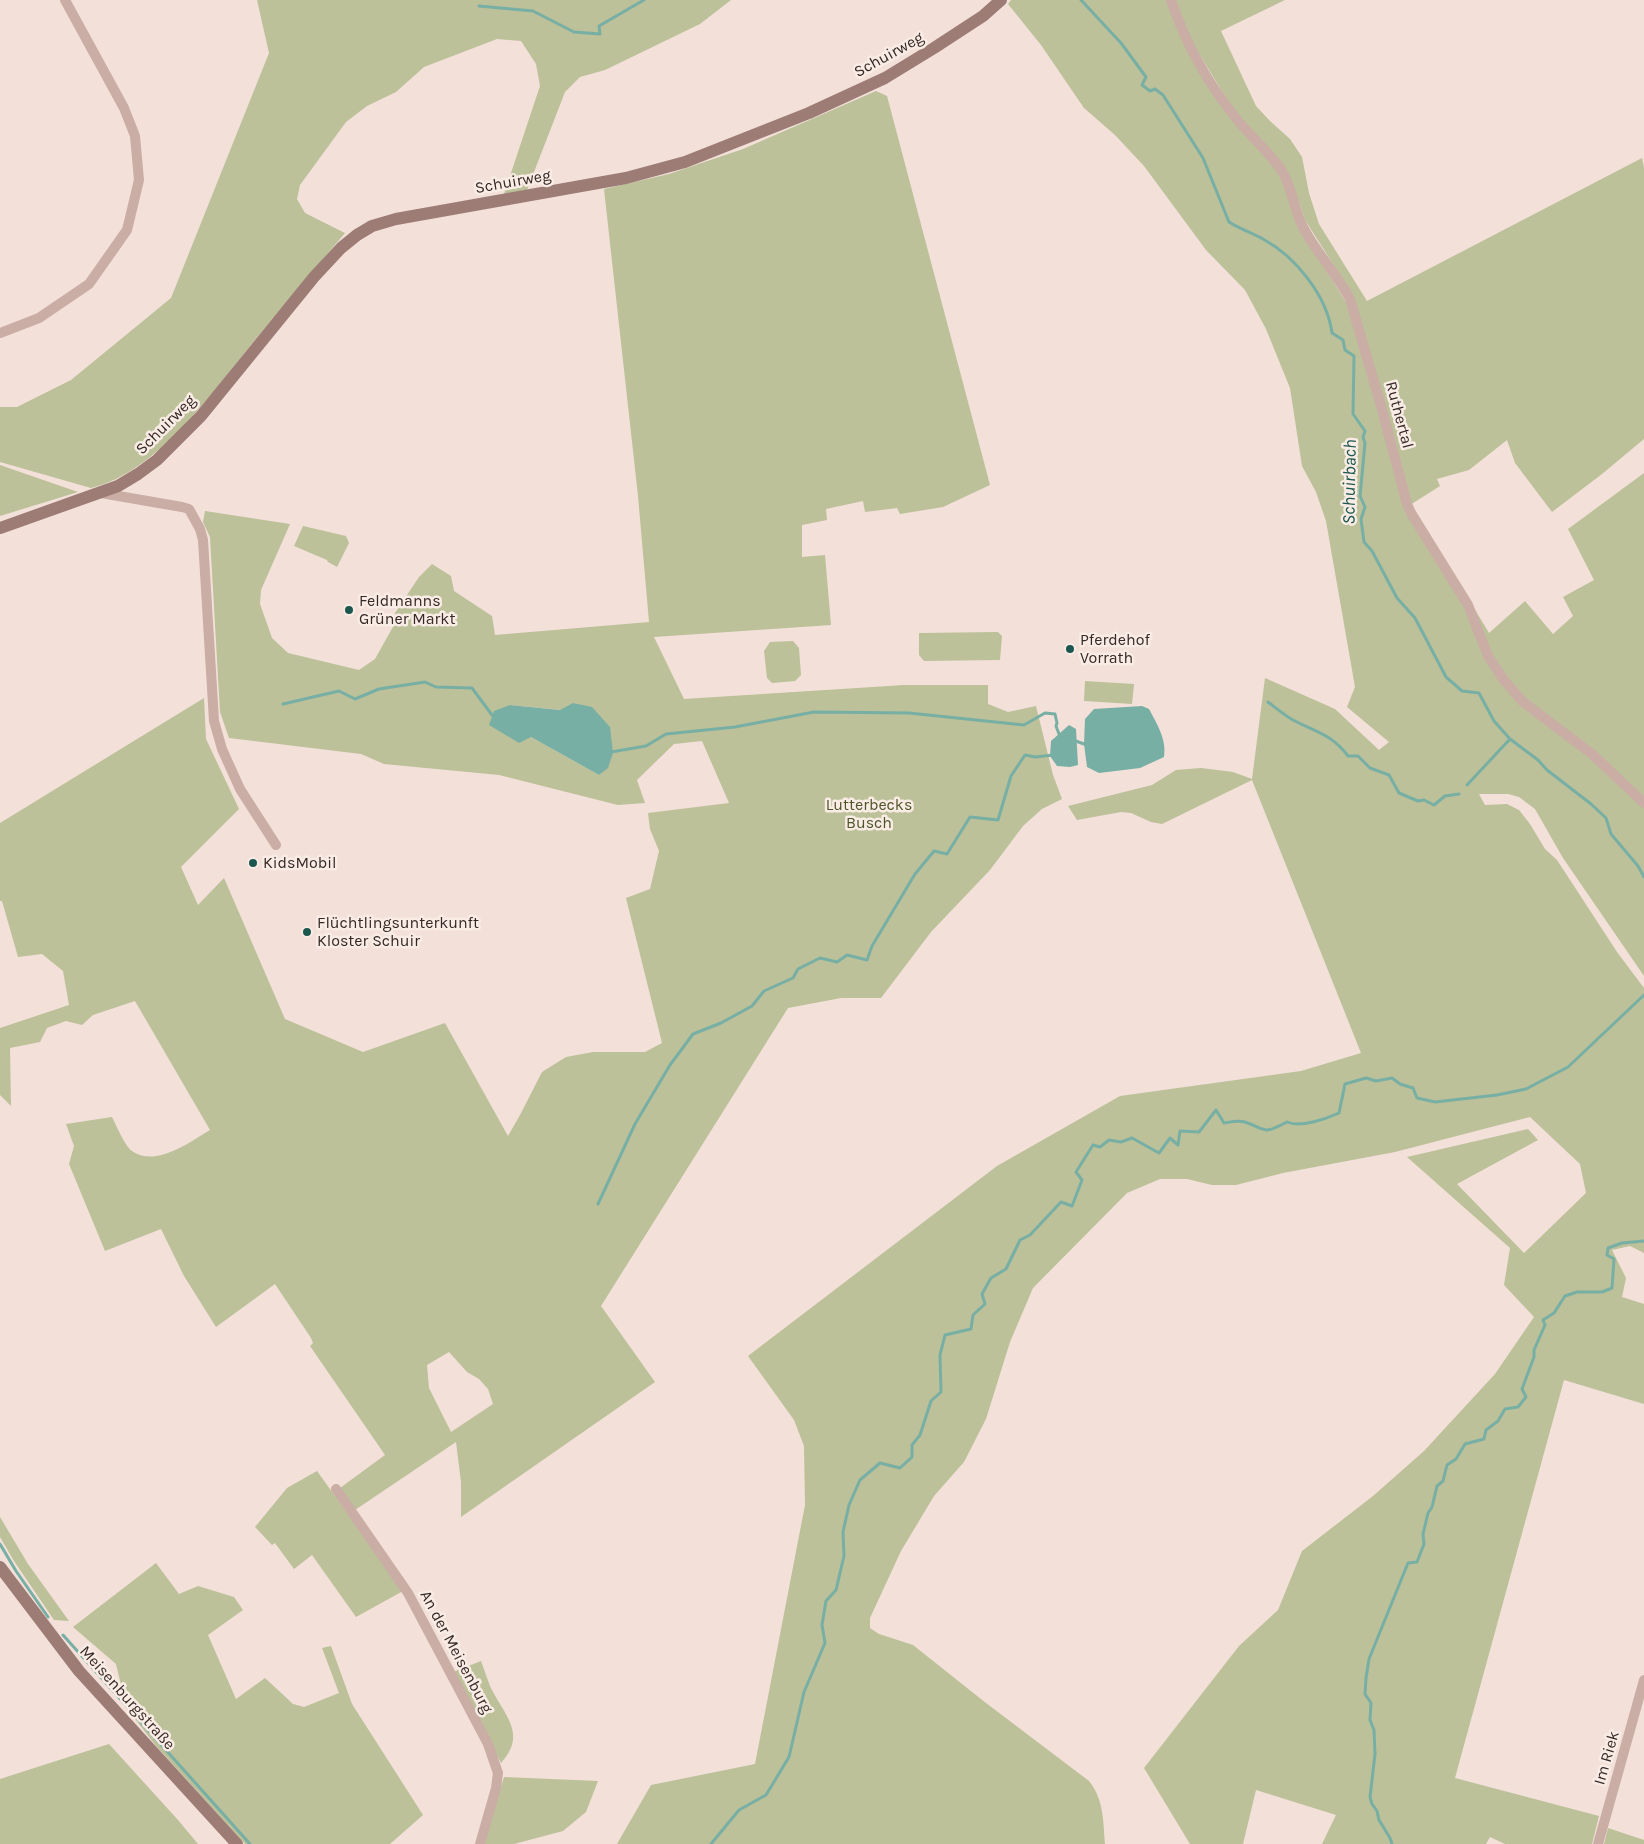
<!DOCTYPE html>
<meta charset="utf-8">
<style>
body{margin:0}
canvas{display:block;background:#f2e0d9}
</style>
<canvas width="1644" height="1844"></canvas>
<script>
const context = document.querySelector('canvas').getContext('2d');
context.lineJoin = 'round';
function fill(path, color) {
  context.fillStyle = color;
  context.fill(path, 'evenodd');
}
function strokePath(path, color, width, dash) {
  context.strokeStyle = color;
  context.lineWidth = width;
  context.lineCap = dash ? 'butt' : 'round';
  context.setLineDash(dash || []);
  context.stroke(path);
}
function write(font, color, halo, rows, align = 'center') {
  context.font = font + ' Karla,sans-serif';
  context.lineWidth = 5;
  context.setLineDash([]);
  context.textBaseline = 'middle';
  context.strokeStyle = halo;
  context.fillStyle = color;
  for (const [text, x, y, turn = 0] of rows) {
    context.save();
    context.translate(x, y);
    context.rotate((+turn || 0) * Math.PI / 180);
    context.textAlign = isNaN(turn) ? turn : align;
    if (halo) context.strokeText(text, 0, 0);
    context.fillText(text, 0, 0);
    context.restore();
  }
}
const green = new Path2D(`
 M257 0H731L700 24 605 70 580 77 565 92 527 190 504 194 540 86 536 64 521 41 497 39 424 67 396 92 367 106 346 122 300 185 297 199 305 213 345 233C315 269 284 304 254 341 213 391 158 472 91 488L0 462V407H17L71 380 171 298 269 53Z
 M1011 0H1168L1177 27 1283 179 1302 232 1351 310 1406 513 1463 605 1492 670 1582 749 1644 807V976L1563 858 1535 809 1519 797 1508 794H1479L1485 805 1507 804 1519 810 1530 824 1545 849 1557 860 1617 952 1644 988V1253L1630 1246 1612 1250 1626 1278 1622 1297 1644 1304V1404L1564 1380 1455 1778 1599 1816 1592 1844H1505L1490 1837 1486 1844H1322L1336 1815 1256 1790 1243 1844H1190L1144 1768 1239 1646 1278 1610 1302 1551 1373 1496 1424 1451 1495 1374 1534 1317 1504 1285 1510 1248 1407 1157 1528 1129 1538 1140 1457 1184 1524 1253 1586 1193 1580 1164 1530 1117 1395 1152 1283 1173 1236 1185H1212L1187 1179H1160L1127 1193 1033 1288 1010 1342 986 1419 964 1462 934 1496 901 1551 870 1618V1628L879 1634 913 1645 986 1703 1089 1781C1104 1800 1103 1820 1105 1844H617L651 1785 755 1764 805 1505 804 1446 794 1420 748 1356 997 1166 1120 1096 1301 1071 1361 1053 1252 780 1162 824 1151 822 1131 813 1121 812 1077 820 1068 806 1152 785 1176 770 1201 768 1233 772 1252 779 1265 678 1335 709 1379 750 1389 742 1347 707 1355 687 1326 521 1316 492 1302 466 1290 388 1266 329 1245 290 1206 250 1144 166 1115 135 1084 108 1041 45 1008 4Z
 M1175 0H1285L1221 31 1256 106 1270 121 1290 139 1302 157 1309 193 1319 224 1367 301 1642 158 1644 167V439L1602 474 1552 512 1515 463 1507 440 1469 470 1437 479 1440 486 1410 505 1347 286 1305 220 1293 186 1228 101 1187 34Z
 M876 91 887 96 990 485 943 507 900 514 897 508 865 512 863 501 826 509 827 520 802 525V557L825 555 831 625 654 637 684 699 904 685H988V704L1008 712 1036 706 1053 775 1062 799 1042 809 1023 826 990 870 931 932 881 998H841L788 1008 601 1306 655 1382 461 1517V1482L456 1442 355 1510 340 1488 385 1455 310 1346 313 1343 311 1338 275 1284 216 1327 184 1276 161 1229 105 1251 69 1164 74 1146 66 1124 112 1117C116 1125 125 1146 132 1151 155 1168 190 1142 210 1130L135 1001 93 1015 82 1025 66 1021 47 1028 40 1042 10 1048 11 1106 0 1095V1028L69 1005 63 971 42 954 18 957 2 901H0V823L204 698 206 739 239 809 181 867 198 905 224 878 285 1019 363 1052 445 1023 508 1136 520 1115 542 1072 566 1057 593 1052H645L662 1043 626 898 650 889 659 851 650 829 648 813 729 803 702 741 674 744 637 780 645 803 618 805 499 775 384 764 361 754 229 738 220 712 210 537 203 522 205 511 290 524 261 590 260 604 272 638 288 653 359 670 375 659 394 625 395 613 419 577 432 564 451 576 454 591 492 616 495 635 649 622 638 496 604 189 669 174 743 149ZM573 704 599 775 531 737 510 705 561 710ZM449 1352 467 1372 479 1379 488 1389 493 1404 451 1432 429 1388 427 1365Z
 M0 465 78 492 0 516Z
 M1644 473V798L1526 699 1501 671 1489 650 1468 598 1489 633 1525 601 1553 634 1573 616 1563 597 1594 580 1568 529Z
 M303 526 346 536 349 543 337 567 328 562 327 560 294 546Z
 M998 632 1002 636 1000 660 924 661 919 655V633Z
 M793 641 799 648 801 675 795 681 772 683 767 678 764 651 770 642Z
 M1085 681 1134 684 1132 704 1084 701Z
 M317 1471 403 1591 356 1617 312 1555 294 1569 275 1543 272 1545 255 1527 287 1488Z
 M0 1517 28 1564 69 1621 54 1620 14 1561 0 1537Z
 M156 1563 179 1594 198 1586 234 1597 243 1610 208 1635 236 1699 265 1678 293 1704 304 1707 339 1693 322 1648 331 1646 352 1704 423 1815 390 1844H245L156 1746 101 1675 121 1685 116 1664 73 1627Z
 M481 1661C484 1669 487 1678 490 1686 504 1715 528 1734 501 1763L453 1672Z
 M109 1744 178 1820 198 1844H0V1779Z
 M504 1777 598 1781 586 1812 563 1831 514 1844H484Z
 M1608 1828 1644 1840V1844H1604Z`);
const water = new Path2D(`
 M573 703 592 707 610 727 613 753 608 768 599 775 531 737 519 743 489 725 494 711 510 705 560 710Z
 M1142 706 1149 709C1157 724 1167 740 1164 757L1140 768 1099 773 1087 767 1084 744 1085 719 1094 709Z
 M1069 725 1076 729 1078 765 1070 767 1057 766 1050 756 1051 741Z`);
const stream = new Path2D(`
 M1081 0 1121 43 1146 77 1142 85 1150 91 1155 89 1163 95 1203 158 1229 222C1240 229 1252 233 1263 239 1296 257 1327 296 1332 333L1343 340 1345 350 1354 356 1353 414 1365 431 1363 437 1365 443 1360 496 1365 507 1361 519 1364 542 1372 551 1397 598 1415 618 1446 677 1462 691 1479 693 1494 721 1510 739 1538 760 1547 770 1591 804 1606 818 1611 834 1638 866 1644 877
 M479 6 533 11 574 32 600 34 599 26 644 0
 M1268 702C1276 708 1284 715 1293 720 1316 732 1331 734 1348 756H1358L1370 768 1389 775 1399 793 1418 801 1424 800 1434 805 1445 796 1459 794
 M283 704 339 691 355 699 379 689 425 682 436 687 472 688 492 715 495 716
 M1073 740 1084 744
 M611 752 646 746 666 734 735 727 814 712 909 713 1024 725 1045 713 1055 714 1057 723 1056 726 1059 734 1062 736
 M1467 785 1510 739
 M598 1204 635 1124 670 1065 693 1034 721 1023 752 1006 764 991 793 978 798 969 820 958 837 962 847 955 867 960 872 946 915 874 934 851 947 854 970 817 998 820 1011 776 1025 755 1035 757 1053 755
 M0 1544 16 1571 48 1617
 M63 1635 250 1844
 M711 1844 739 1810 766 1795 789 1757 804 1692 825 1643 822 1625 826 1601 836 1590 844 1556 843 1532 849 1505 860 1480 880 1463 900 1468 912 1457V1445L920 1435 931 1401 941 1392 940 1355 945 1335 971 1329 973 1315 985 1304 982 1294 991 1278 1006 1269 1020 1240 1030 1235 1061 1202 1072 1206 1082 1180 1076 1172 1093 1145 1100 1147 1109 1140 1121 1142 1132 1138 1159 1153 1170 1138 1178 1145 1180 1131 1199 1132 1216 1110 1224 1123C1230 1122 1239 1120 1245 1122 1268 1130 1262 1135 1287 1122 1300 1128 1326 1119 1339 1113L1345 1084 1366 1078 1376 1081 1392 1078 1400 1084 1413 1088 1417 1098 1435 1102 1497 1095 1526 1089 1568 1067 1644 995
 M1392 1844 1390 1838 1379 1820 1377 1811 1372 1804 1370 1797 1375 1754 1374 1730 1370 1720 1371 1703 1365 1694 1366 1678 1369 1659 1408 1563 1417 1562 1424 1544 1423 1534 1428 1513 1432 1507 1437 1486 1443 1481 1447 1465 1456 1459 1465 1444 1484 1439 1486 1430 1498 1421 1505 1409 1518 1407 1526 1397 1522 1389 1534 1357V1350L1545 1325 1543 1320 1554 1313 1565 1296 1577 1292H1602L1612 1288 1614 1259 1607 1255 1608 1248 1622 1243 1644 1241`);
const minor = new Path2D(`
 M1171 0C1185 42 1207 82 1235 117 1249 135 1267 150 1280 168 1292 185 1293 207 1302 225 1315 251 1336 273 1350 299L1381 406 1407 504 1411 513 1468 605 1488 656 1503 679 1523 702 1592 754 1644 803
 M0 333 39 318 89 284 127 230 139 180 135 136 124 108 65 0
 M101 493 182 507 189 509 200 529 203 540 214 721 222 749 240 789 276 845
 M336 1489 408 1593 488 1744 498 1773 496 1788 480 1844
 M1598 1844 1644 1680`);
const secondary = new Path2D(`
 M0 528 118 486 138 474 157 460 201 416 314 277 341 248 357 235 372 226 396 219 626 178 685 162 809 113 885 78 934 48 983 16 1001 0
 M0 1567 79 1671 237 1844`);
const markers = [
 [349,610,5,"#1b574e"],
 [1070,649,5,"#1b574e"],
 [253,863,5,"#1b574e"],
 [307,932,5,"#1b574e"]
];
const streetNames = [
 ["Schuirweg",889,55,-29],
 ["Schuirweg",513,182,-10],
 ["Ruthertal",1399,415,75],
 ["Schuirweg",166,425,-45],
 ["An der Meisenburg",456,1652,62],
 ["Meisenburgstraße",127,1698,48],
 ["Im Riek",1607,1758,-74]
];
const poiNames = [
 ["Feldmanns",359,601],
 ["Grüner Markt",359,619],
 ["Pferdehof",1080,640],
 ["Vorrath",1080,658],
 ["KidsMobil",263,863],
 ["Flüchtlingsunterkunft",317,923],
 ["Kloster Schuir",317,941]
];
const parkNames = [
 ["Lutterbecks",869,805],
 ["Busch",869,823]
];
const waterNames = [
 ["Schuirbach",1350,482,-89]
];
fill(green, '#bcc199');
fill(water, '#78afa5');
strokePath(stream, '#78afa5', 3);
strokePath(minor, '#caada5', 10);
strokePath(secondary, '#9d7c76', 12);
for (const [x, y, r, color] of markers) {
  const dot = new Path2D();
  dot.arc(x, y, r, 0, 2 * Math.PI);
  context.fillStyle = color;
  context.fill(dot);
  strokePath(dot, '#f9ece5', 2);
}
write('16px', '#352826', '#f9ece5', streetNames);
write('16px', '#352826', '#f9ece5', poiNames, 'left');
write('16px', '#4e542a', '#f9ece5', parkNames);
write('italic 18px', '#1b574e', '#f9ece5', waterNames);
</script>
